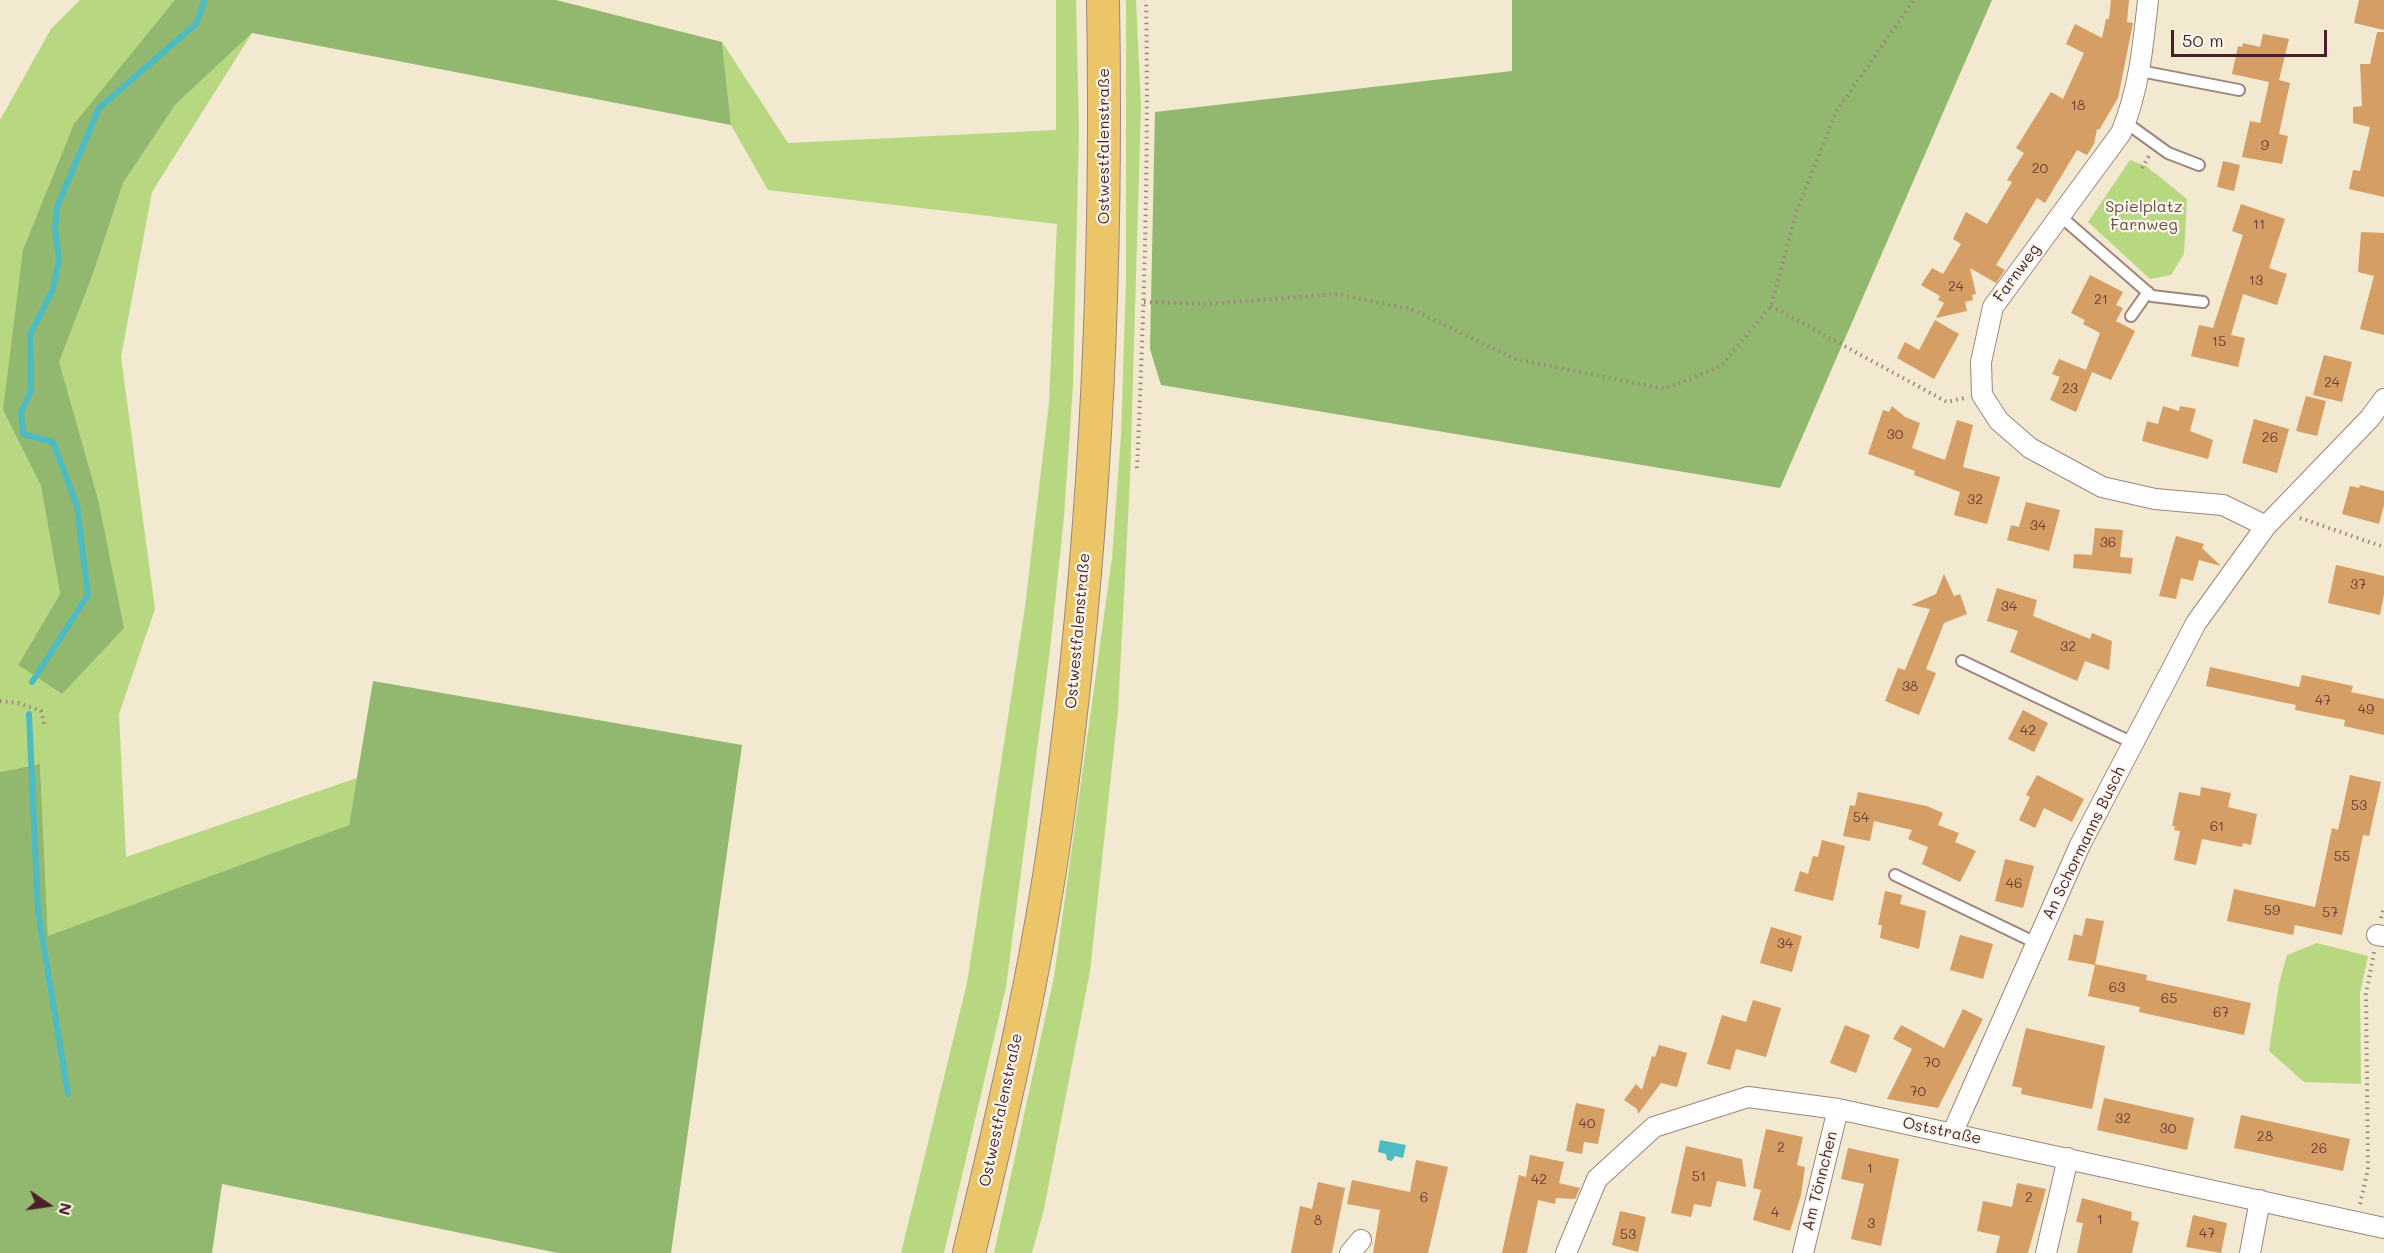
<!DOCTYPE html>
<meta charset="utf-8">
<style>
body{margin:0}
#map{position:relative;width:2384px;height:1253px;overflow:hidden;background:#f2e9d0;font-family:Mali,sans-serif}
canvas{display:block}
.north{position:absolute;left:18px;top:1175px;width:60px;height:60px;-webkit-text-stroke:4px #fbf7ec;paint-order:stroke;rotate:103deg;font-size:16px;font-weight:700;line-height:24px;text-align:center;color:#4a1f2b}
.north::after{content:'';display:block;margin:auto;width:21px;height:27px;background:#4a1f2b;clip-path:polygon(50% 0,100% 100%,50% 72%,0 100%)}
.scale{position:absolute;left:2171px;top:30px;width:156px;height:27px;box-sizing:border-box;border:3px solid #4a1f2b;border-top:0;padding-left:8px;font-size:18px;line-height:21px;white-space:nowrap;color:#4a1f2b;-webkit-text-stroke:4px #fbf7ec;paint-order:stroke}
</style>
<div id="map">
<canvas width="2384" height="1253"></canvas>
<div class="north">N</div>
<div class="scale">50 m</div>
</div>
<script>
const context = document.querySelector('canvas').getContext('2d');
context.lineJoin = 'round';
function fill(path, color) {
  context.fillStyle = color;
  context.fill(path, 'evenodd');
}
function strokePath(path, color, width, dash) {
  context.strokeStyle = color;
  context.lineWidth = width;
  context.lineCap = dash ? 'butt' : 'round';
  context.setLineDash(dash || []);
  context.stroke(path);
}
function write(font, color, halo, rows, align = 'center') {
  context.font = font + ' Mali,sans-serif';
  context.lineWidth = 4.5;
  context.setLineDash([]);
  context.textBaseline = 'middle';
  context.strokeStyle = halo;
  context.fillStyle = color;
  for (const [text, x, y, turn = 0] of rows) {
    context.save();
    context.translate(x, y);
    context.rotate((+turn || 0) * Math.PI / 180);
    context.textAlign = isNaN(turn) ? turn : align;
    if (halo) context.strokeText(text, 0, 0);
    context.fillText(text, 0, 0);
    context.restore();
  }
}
const green = new Path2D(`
 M80 0H175L3 410 41 486 60 594 18 665 62 694 98 499 58 362 94 271 123 183 175 105 252 33 152 192 121 357 155 609 119 714 126 857 357 778 349 825 48 937 40 764 0 772V120L51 29Z
 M1056 0H1076L1079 129 1073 385 1064 517 1050 650 1006 987 944 1253H901L967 983 1025 607 1049 403 1057 224 768 190 731 125 722 42 788 143 1056 130Z
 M1126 0H1136L1141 106 1130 480 1118 711 1090 971 1044 1209 1032 1253H994L1054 977 1112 558 1121 435 1126 281Z
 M2130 160 2146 166 2187 199 2184 254 2171 275 2150 279 2088 222Z
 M2317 943 2368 956 2360 993 2361 1084 2304 1082 2269 1051 2279 984 2287 955Z`);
const forest = new Path2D(`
 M175 0H556L722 42 731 125 252 33 175 105 123 183 94 271 59 362 98 499 124 628 62 694 18 665 60 594 41 486 3 410 23 250 74 124Z
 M1512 0H1992L1780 488 1161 385 1150 349 1155 112 1512 71Z
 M373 681 742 745 671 1253H558L222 1184 212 1253H0V772L40 764 48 936 349 825Z`);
const water = new Path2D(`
 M1380 1140 1406 1145 1403 1158 1395 1156 1392 1161 1387 1160 1386 1154 1378 1152Z`);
const stream = new Path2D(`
 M32 682 88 595 77 506 53 442 23 434 21 412 31 391 30 335 53 289 59 260 55 229 57 207 99 108 196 24 205 0
 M29 714 38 911 68 1094`);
const building = new Path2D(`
 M2111 0H2129L2127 22 2133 23 2118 98 2099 130 2097 129 2094 144 2087 155 2077 150 2045 203 2037 198 1996 265 2005 270 1996 283 1970 268 1976 294 1972 295 1973 300 1965 302 1967 311 1936 318 1944 303 1938 300 1940 296 1921 285 1932 268 1943 274 1961 244 1953 239 1966 212 1987 224 2012 182 2007 180 2024 153 2016 148 2051 92 2063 99 2084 53 2066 44 2075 24 2102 38 2106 19H2109Z
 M2359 0H2384V30L2354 23Z
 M2377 32H2384V197L2349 189 2353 170 2360 171 2370 127 2353 123V107L2362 106 2360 64H2370Z
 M2263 34 2289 39 2279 80 2290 83 2279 134 2288 136 2282 164 2242 157 2250 121 2260 123 2269 82 2232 74 2238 46 2242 47 2243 43 2260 47Z
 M2223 161 2240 165 2234 191 2217 187Z
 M2241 204 2285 219 2269 268 2287 274 2277 305 2243 294 2231 335 2245 338 2238 367 2191 356 2199 325 2213 328 2243 235 2232 231Z
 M2361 232 2384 233V335L2360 329 2374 276 2358 272Z
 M2090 275 2123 292 2116 305 2123 308 2116 321 2135 331 2111 380 2092 372 2076 412 2050 400 2060 377 2052 374 2059 359 2086 370 2100 333 2083 324 2085 320 2071 313Z
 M1935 320 1959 334 1934 379 1897 358 1905 342 1919 350Z
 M2324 355 2352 362 2342 402 2313 395Z
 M2306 396 2326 401 2317 436 2296 431Z
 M1892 406 1905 417 1920 423 1912 448 1945 460 1957 420 1973 425 1963 467 2000 477 1987 524 1954 515 1960 492 1914 475 1915 471 1868 454 1883 410 1889 412Z
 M2163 406 2179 411 2180 406 2196 409 2190 431 2213 440 2208 459 2142 441 2147 421 2158 424Z
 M2254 419 2289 429 2277 473 2242 463Z
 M2360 485 2384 491V505L2379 524 2342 514 2350 486 2359 488Z
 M2026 502 2060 510 2049 551 2007 540 2011 525 2019 527Z
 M2095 528 2123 530 2120 557 2133 558 2131 574 2073 568 2074 554 2092 555Z
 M2176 536 2204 544 2202 548 2221 566 2199 560 2193 581 2181 578 2176 599 2159 596Z
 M2336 565 2384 576V594L2380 615 2328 603Z
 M1944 574 1954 596 1960 594 1967 614 1944 623 1926 669 1936 673 1919 715 1885 701 1898 668 1905 670 1930 609 1911 605 1936 594Z
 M1997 588 2037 600 2033 616 2090 639 2092 633 2112 641 2109 670 2085 661 2077 681 2010 652 2018 631 1987 621Z
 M2210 667 2299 687 2302 675 2353 686 2351 692 2384 699V735L2344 726 2345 720 2295 710 2296 705 2206 686Z
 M2023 710 2048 723 2034 752 2008 739Z
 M2037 775 2084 799 2072 822 2044 808 2035 828 2019 820 2030 797 2026 795Z
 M2350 775 2381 782 2369 836 2363 835 2342 935 2295 925 2293 935 2227 921 2234 889 2315 907 2332 828 2338 830Z
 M2201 787 2231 793 2228 807 2257 814 2251 845 2243 843 2242 847 2202 839 2196 865 2174 860 2180 831 2174 830 2175 826H2172L2179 792 2200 796Z
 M1858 792 1927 806 1943 813 1938 825 1959 833 1955 842 1976 851 1960 882 1922 864 1928 847 1908 839 1912 830 1874 821 1870 841 1843 836 1850 805 1855 806Z
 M1822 840 1845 846 1833 901 1794 891 1800 871 1808 874 1813 856 1818 857Z
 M2005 859 2034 866 2023 908 1995 901Z
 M1885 891 1902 895 1900 904 1926 911 1919 949 1880 938 1882 925H1878Z
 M2086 918 2104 921 2095 964 2147 975 2146 980 2251 1003 2244 1035 2139 1012 2140 1007 2088 996 2095 965 2068 960 2074 934 2082 936Z
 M1771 927 1802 936 1792 972 1760 963Z
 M1960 935 1993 944 1983 979 1950 970Z
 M1753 1000 1781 1008 1766 1057 1736 1049 1730 1070 1707 1064 1722 1015 1746 1022Z
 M1963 1009 1983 1019 1938 1108 1887 1099 1912 1049 1893 1039 1901 1025 1944 1048Z
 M1845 1025 1870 1035 1856 1073 1830 1063Z
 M2026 1028 2105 1046 2092 1109 2021 1094 2022 1088 2012 1086Z
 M1659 1045 1687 1053 1677 1087 1661 1083 1638 1114 1637 1109 1624 1100 1636 1084 1642 1090 1652 1056 1655 1057Z
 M2104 1098 2194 1118 2187 1150 2097 1130Z
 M1576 1103 1605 1109 1598 1144 1584 1142 1582 1154 1566 1151Z
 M2241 1115 2350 1139 2343 1171 2234 1148Z
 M1766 1129 1803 1137 1797 1165 1805 1167 1801 1195 1790 1231 1753 1220 1761 1190 1753 1188Z
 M1686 1146 1742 1159 1746 1187 1717 1181 1711 1207 1694 1204 1691 1217 1671 1213Z
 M1848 1148 1899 1159 1881 1246 1851 1239 1864 1184 1841 1179Z
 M1530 1155 1564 1162 1559 1183 1580 1188 1575 1199 1556 1198 1555 1204 1538 1200 1527 1253H1502L1519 1175 1526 1177Z
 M1416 1160 1448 1167 1428 1253H1373L1380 1210 1347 1204 1352 1180 1410 1192Z
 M1318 1182 1345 1188 1332 1253H1291L1300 1206 1312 1209Z
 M2017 1183 2046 1189 2028 1253H1996L2000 1236 1977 1231 1983 1201 2012 1207Z
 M2082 1198 2132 1212 2131 1220 2139 1222 2132 1253H2077L2083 1223 2076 1222Z
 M1620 1211 1646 1217 1638 1252 1612 1245Z
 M2193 1215 2227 1223 2221 1253 2186 1247Z`);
const path = new Path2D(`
 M2142 168 2149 156
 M1144 302 1209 304 1337 294 1411 309 1515 359 1665 389 1721 366 1771 306 1796 213 1836 112 1914 0
 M1771 306 1947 402 1964 398
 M1137 468C1144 312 1149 156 1146 0
 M2300 518 2384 547
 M0 701 18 703 41 711 45 728
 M2381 918 2384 907
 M2360 1204 2368 1169 2366 994 2374 952`);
const lane = new Path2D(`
 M2140 71 2239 90
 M2125 122 2168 153 2199 165
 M2059 215 2152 296 2203 302
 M2131 316 2148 292
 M1962 661 2133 743
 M1895 875 2036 943`);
const street = new Path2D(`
 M2148 0C2143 47 2139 90 2121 133L1993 307 1981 362 1982 395 1999 421 2030 448 2102 487 2155 499 2223 505 2266 526
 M2377 935 2384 936
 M1952 1134 2080 845 2196 623 2266 526 2370 418 2384 399
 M1350 1253 1361 1240
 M1566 1253 1597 1179 1654 1127 1748 1097 1838 1109 2384 1228
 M1803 1253 1838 1109
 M2046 1253 2068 1158
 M2250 1253 2260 1200`);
const primary = new Path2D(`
 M969 1253C1003 1114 1036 972 1056 830 1095 555 1108 277 1103 0`);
const numberNames = [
 ["18",2078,106],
 ["9",2265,146],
 ["20",2040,169],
 ["11",2259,225],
 ["13",2256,281],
 ["24",1956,287],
 ["21",2101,300],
 ["15",2219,342],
 ["24",2332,383],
 ["23",2070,389],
 ["30",1895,435],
 ["26",2270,438],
 ["32",1975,500],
 ["34",2038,526],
 ["36",2108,543],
 ["37",2358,585],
 ["34",2009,607],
 ["32",2068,647],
 ["38",1910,687],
 ["47",2323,701],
 ["49",2366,710],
 ["42",2028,731],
 ["53",2359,806],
 ["54",1861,818],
 ["61",2217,827],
 ["55",2342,857],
 ["46",2014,884],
 ["59",2272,911],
 ["57",2330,913],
 ["34",1785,944],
 ["63",2117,988],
 ["65",2169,999],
 ["67",2221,1013],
 ["70",1932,1063],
 ["70",1918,1092],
 ["32",2123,1119],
 ["40",1587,1124],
 ["30",2168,1129],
 ["28",2265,1137],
 ["2",1781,1148],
 ["26",2319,1149],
 ["1",1870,1169],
 ["51",1699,1177],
 ["42",1539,1180],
 ["6",1424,1198],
 ["2",2029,1198],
 ["4",1775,1213],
 ["1",2100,1220],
 ["8",1318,1221],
 ["3",1871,1224],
 ["47",2207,1234],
 ["53",1628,1235]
];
const streetNames = [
 ["Ostwestfalenstraße",1104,146,-90],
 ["Farnweg",2017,273,-54],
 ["Ostwestfalenstraße",1078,631,-85],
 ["An Schormanns Busch",2084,843,-64],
 ["Ostwestfalenstraße",1001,1110,-78],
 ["Oststraße",1942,1131,12],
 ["Am Tönnchen",1820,1181,-76]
];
const parkNames = [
 ["Spielplatz",2144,207],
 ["Farnweg",2144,225]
];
fill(green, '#b7d880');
fill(forest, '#91b86e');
fill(water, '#4dbbc4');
strokePath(stream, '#4dbbc4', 6);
fill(building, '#d49e64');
strokePath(lane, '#9e847e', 14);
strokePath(street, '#9e847e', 22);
strokePath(primary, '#9e847e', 34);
strokePath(path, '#9e847e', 4, [1.5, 4.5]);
strokePath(lane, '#fff', 10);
strokePath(street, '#fff', 20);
strokePath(primary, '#edc569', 32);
write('14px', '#6c3f39', null, numberNames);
write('16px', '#4a1f2b', '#fbf7ec', streetNames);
write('16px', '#654d40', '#fbf7ec', parkNames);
</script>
